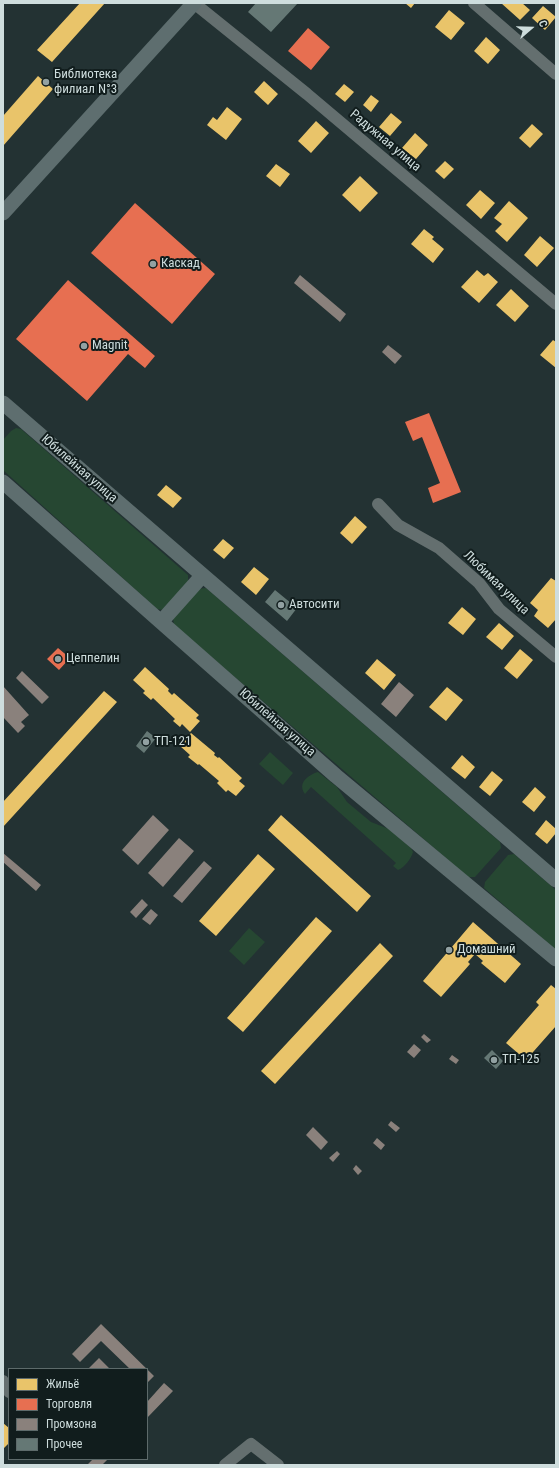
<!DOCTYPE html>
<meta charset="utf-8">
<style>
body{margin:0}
#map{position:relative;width:559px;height:1468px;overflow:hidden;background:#233233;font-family:"Roboto Condensed",sans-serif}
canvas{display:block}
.frame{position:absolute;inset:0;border:4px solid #cedddd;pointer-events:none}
.legend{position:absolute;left:8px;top:1368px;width:140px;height:92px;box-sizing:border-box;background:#111d1d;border:1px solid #5d6a6a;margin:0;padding:5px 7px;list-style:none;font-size:12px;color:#cedddd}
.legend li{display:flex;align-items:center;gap:8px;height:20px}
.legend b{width:20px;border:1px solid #5d6a6a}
.north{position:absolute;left:511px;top:8px;width:40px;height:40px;-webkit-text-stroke:3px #111d1d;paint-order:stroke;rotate:70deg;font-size:11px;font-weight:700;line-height:16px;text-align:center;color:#cedddd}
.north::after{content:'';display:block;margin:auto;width:14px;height:18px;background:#cedddd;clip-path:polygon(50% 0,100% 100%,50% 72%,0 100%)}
</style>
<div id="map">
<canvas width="559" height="1468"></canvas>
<div class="frame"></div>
<ul class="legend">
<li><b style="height:11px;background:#e9c46a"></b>Жильё</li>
<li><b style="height:11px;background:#e76f51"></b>Торговля</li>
<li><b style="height:11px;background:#8a817c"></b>Промзона</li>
<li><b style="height:11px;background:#657875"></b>Прочее</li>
</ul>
<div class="north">С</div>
</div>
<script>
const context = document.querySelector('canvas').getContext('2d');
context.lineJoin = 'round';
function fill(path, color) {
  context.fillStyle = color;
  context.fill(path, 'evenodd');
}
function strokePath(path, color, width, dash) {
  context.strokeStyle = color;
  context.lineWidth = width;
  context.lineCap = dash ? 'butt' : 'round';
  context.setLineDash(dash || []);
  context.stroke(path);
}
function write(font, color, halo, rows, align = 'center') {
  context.font = font + ' "Roboto Condensed",sans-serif';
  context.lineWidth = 4;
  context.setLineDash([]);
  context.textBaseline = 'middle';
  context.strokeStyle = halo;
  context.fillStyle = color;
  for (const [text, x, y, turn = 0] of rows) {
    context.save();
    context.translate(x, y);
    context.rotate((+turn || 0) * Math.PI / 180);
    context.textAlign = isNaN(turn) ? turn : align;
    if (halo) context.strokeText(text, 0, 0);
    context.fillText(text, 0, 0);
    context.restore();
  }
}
const green = new Path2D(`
 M16 428 21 429 188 575V582L163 610 157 609 3 470V440L11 431Z
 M206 588 500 842 501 848 475 877H468L174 625 173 617 197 589Z
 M270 752 293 773 283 785 259 764Z
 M318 772 337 787 347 802 371 822 389 829 411 848 413 852C411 859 405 867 398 870L393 866 396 863 311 787 305 794C297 783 308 775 318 772Z
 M514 854 556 890V950L484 888 485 882 508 855Z
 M249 928 265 942 244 965 229 951Z`);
const homes = new Path2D(`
 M80 3H105L52 62 37 50Z
 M405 3H415L411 8Z
 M501 3H522L530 10 520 20Z
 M543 6 556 17 545 30 532 18Z
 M449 10 465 23 451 40 435 27Z
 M486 37 500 50 488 64 474 51Z
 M38 76 53 89 3 146V116Z
 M264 81 278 94 268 105 254 92Z
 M344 84 354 92 345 102 335 94Z
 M371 95 379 101 371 112 363 105Z
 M227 107 242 119 226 140 207 125 213 117 217 120Z
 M391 113 402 122 390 136 379 127Z
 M316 121 329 133 311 153 298 141Z
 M532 124 543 134 530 148 519 138Z
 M415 133 428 145 416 159 402 148Z
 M445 161 454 169 444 179 435 171Z
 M276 164 290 174 280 187 266 176Z
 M360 176 378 193 360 212 342 195Z
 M480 190 495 203 481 219 466 205Z
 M509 201 528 218 507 242 495 231 502 224 494 218Z
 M424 229 434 237 432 239 444 249 433 263 411 244Z
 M540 236 554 248 537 267 524 255Z
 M477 270 484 276 488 273 498 282 479 303 461 287Z
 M511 289 529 306 515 322 496 305Z
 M553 340 556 342V368L540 355Z
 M166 485 182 498 173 508 157 495Z
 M355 516 367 527 352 544 340 533Z
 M223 539 234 548 224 559 213 550Z
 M254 567 269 579 256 595 241 582Z
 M551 578 556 581V619L548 628 534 616 538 610 530 603Z
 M462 607 476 619 463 635 448 623Z
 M499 623 514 636 502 650 486 637Z
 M520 649 533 660 517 679 504 668Z
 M377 659 396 675 384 690 365 673Z
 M145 667 169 689 168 691 172 695 174 693 199 715 196 718 200 721 190 732 182 724 180 727 173 721 175 719 153 698 151 700 143 693 145 691 133 680Z
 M447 687 463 700 446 721 429 707Z
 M104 691 117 702 3 827V802Z
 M191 733 215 753 214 755 218 758 219 757 242 778 239 781 245 786 236 796 228 790 226 792 217 783 219 781 199 764 198 765 188 757 190 755 180 746Z
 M462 755 475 767 465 779 451 768Z
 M492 771 503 780 490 796 479 787Z
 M535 787 546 797 534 812 522 802Z
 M281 815 371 896 357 912 268 830Z
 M546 820 556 829V833L547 844 535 834Z
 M258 854 275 869 216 936 199 921Z
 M316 917 332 931 243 1032 227 1018Z
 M473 922 521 964 505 983 481 963 483 961 475 954 468 962 470 964 441 997 423 981Z
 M380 943 393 956 275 1084 261 1071Z
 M551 985 556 989V1026L526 1060 506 1043 539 1005 536 1002Z
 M3 1423 9 1428V1443L3 1449Z`);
const shops = new Path2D(`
 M308 28 330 47 311 70 288 51Z
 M135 203 215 274 172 324 91 253Z
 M68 280 155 356 145 368 128 354 87 401 16 339Z
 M429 413 461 492 433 503 428 488 440 483 422 437 413 441 405 422Z
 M58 648 70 658 59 670 47 659Z`);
const industry = new Path2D(`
 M300 275 346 314 340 322 294 283Z
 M388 345 402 356 395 364 382 352Z
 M22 671 49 697 42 704 16 678Z
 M399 682 414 695 396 717 381 704Z
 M3 686 29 715 21 722 25 726 18 733 3 717Z
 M153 815 169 830 138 865 122 850Z
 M179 838 194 851 163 887 148 873Z
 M3 853 41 885 36 891 3 862Z
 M204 861 212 868 182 903 173 896Z
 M142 899 148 905 136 918 130 912Z
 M151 909 158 915 150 925 142 919Z
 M424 1034 431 1040 427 1043 421 1037Z
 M414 1044 421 1050 414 1058 407 1052Z
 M452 1055 459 1060 456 1064 449 1059Z
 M391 1121 400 1128 396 1132 388 1125Z
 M313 1127 328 1142 321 1150 306 1135Z
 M377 1138 385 1145 381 1150 373 1143Z
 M337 1151 340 1154 333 1162 329 1158Z
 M356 1165 362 1171 358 1175 353 1169Z
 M101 1324 154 1376 147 1383V1369H130L101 1341 80 1362 72 1354Z
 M99 1358 110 1369H88Z
 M164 1383 173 1391 147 1418V1402Z
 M93 1459H108L102 1465H87Z`);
const building = new Path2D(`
 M256 3H298L271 32 248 12Z
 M275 590 297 608 287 621 265 602Z
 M147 731 156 738 144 753 136 746Z
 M492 1050 503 1061 496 1069 484 1058Z`);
const minor = new Path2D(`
 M194 3 307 94 556 304
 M474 3 556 74
 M378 504 398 525 439 548 479 583 499 609 556 657
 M3 1381 9 1392
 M225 1465 251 1444 278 1465`);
const major = new Path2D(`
 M3 213 194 3
 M3 403 556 880
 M3 482 161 622 336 776 556 959
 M161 622 202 576`);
const markers = [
 [46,82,4,"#92a1a2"],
 [153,264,4,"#92a1a2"],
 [84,346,4,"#92a1a2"],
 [281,605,4,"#92a1a2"],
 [58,659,4,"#92a1a2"],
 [146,742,4,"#92a1a2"],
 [449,950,4,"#92a1a2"],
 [494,1060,4,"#92a1a2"]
];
const poiNames = [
 ["Библиотека",54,75],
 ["филиал N°3",54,90],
 ["Каскад",161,264],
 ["Magnit",92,346],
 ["Автосити",289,605],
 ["Цеппелин",66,659],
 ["ТП-121",154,742],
 ["Домашний",457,950],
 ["ТП-125",502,1060]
];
const streetNames = [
 ["Радужная улица",385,141,40],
 ["Юбилейная улица",79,469,41],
 ["Любимая улица",496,583,44],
 ["Юбилейная улица",277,723,41]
];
fill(green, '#264732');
fill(homes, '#e9c46a');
fill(shops, '#e76f51');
fill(industry, '#8a817c');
fill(building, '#657875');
strokePath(minor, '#646f6f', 12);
strokePath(major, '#5e6e6f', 15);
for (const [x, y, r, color] of markers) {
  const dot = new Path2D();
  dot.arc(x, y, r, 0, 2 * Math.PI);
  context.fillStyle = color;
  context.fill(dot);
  strokePath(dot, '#111d1d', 1.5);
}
write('13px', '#cedddd', '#111d1d', poiNames, 'left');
write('13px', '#cedddd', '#111d1d', streetNames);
</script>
